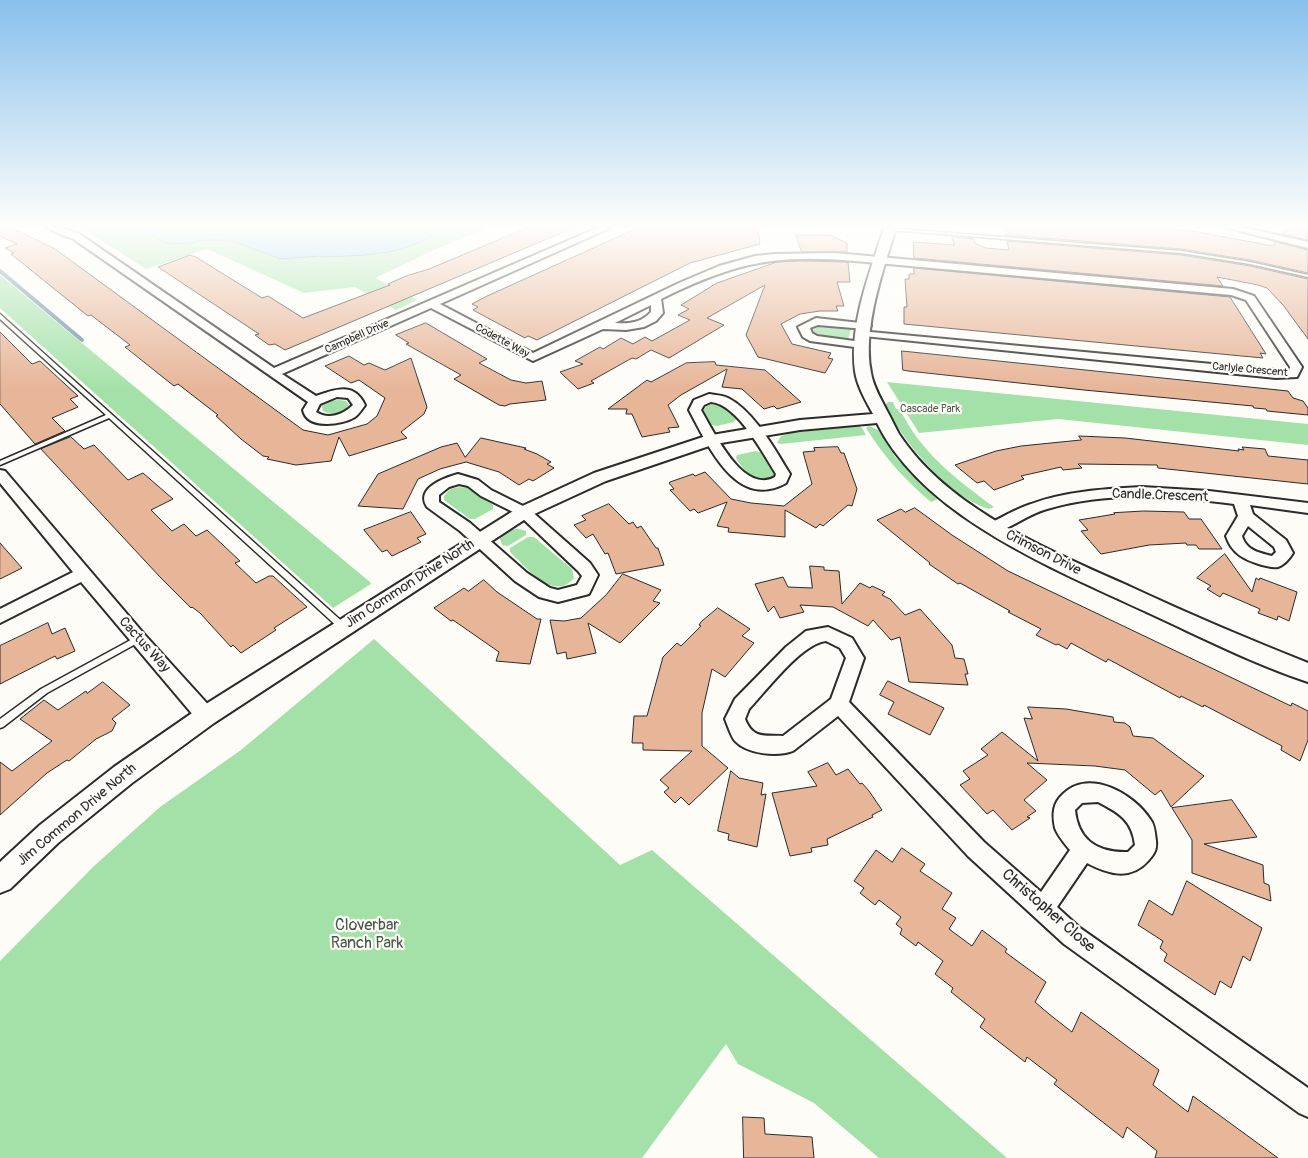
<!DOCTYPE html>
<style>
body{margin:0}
canvas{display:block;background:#fdfcf7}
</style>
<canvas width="1308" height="1158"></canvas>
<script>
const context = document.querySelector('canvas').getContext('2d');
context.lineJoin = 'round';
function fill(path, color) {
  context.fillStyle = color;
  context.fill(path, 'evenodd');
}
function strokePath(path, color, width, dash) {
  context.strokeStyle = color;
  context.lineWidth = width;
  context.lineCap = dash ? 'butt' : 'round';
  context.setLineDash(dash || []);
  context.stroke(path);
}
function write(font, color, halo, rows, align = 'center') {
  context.font = font + ' Pangolin,sans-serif';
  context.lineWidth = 4.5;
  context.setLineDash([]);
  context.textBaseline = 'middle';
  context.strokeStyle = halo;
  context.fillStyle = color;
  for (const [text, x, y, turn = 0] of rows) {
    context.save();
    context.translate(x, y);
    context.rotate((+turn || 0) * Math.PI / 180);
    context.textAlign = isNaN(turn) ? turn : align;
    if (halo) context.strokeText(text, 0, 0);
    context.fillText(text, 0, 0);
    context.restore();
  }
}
const green = new Path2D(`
 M82 228H486L430 252 375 278 417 300 396 310 355 287 304 293 207 249 146 269Z
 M0 275 370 582 371 584 333 608 0 308Z
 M824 325 851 329 848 340 821 336 813 331 815 327Z
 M887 382 1308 424V445L1058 419 919 433Z
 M339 400 346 401 349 405C343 414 332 416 323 411L321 403 325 401Z
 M888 402H893L896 409H900C920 452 957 480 994 507L989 509C949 497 903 442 885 405Z
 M720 404 727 407 736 419 734 422 717 426 712 425 703 411C706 404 713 404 720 404Z
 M858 425 862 428 866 435 781 444 777 443 781 436 790 433Z
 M869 426 883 432 888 438 890 449 896 458 938 499 931 502C905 480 884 457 866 428Z
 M756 451 761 453 774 472 775 475C759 493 744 470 736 458L737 455Z
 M459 487 468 488 493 505V509L475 519H470L444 500V496L450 489Z
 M519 529 526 531V535L508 546 502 545 500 539C505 531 511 529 519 529Z
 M528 537H534L572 569 574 578C554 603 525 566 510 552V548Z
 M374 639 620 865 652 850 1007 1158H879L814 1103 738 1064 726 1044 642 1158H0V961L94 866 160 807 241 750Z`);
const water = new Path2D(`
 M143 228H453H442C410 256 365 255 325 257L319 256 281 259 232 241 214 240 198 241 191 243 167 244Z`);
const stream = new Path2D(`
 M0 271 82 340`);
const building = new Path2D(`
 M0 228H12L55 249 303 430 328 435 367 424 377 416 385 398 359 380 351 383 325 366 349 356 364 365 369 363 385 370 411 358 427 407 424 414 401 432 407 438 349 456 339 437 331 461 296 465 267 459 269 457 263 456 241 439 216 416 218 415 178 384 174 386 125 347 130 345 91 315 88 316 11 254 14 253 5 248 17 244 0 236Z
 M527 228H573L285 350 275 344 269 345 255 335 259 334 158 267 190 255 196 257 262 298 268 296 303 318 390 285 388 284 406 276 429 269Z
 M638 228H758L760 244 690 263 537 340 528 336 525 338 473 310 478 307 472 304 485 297Z
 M1006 228H1159L1192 231 1273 246 1276 242 1308 250V273L1250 260 1181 249 1006 235Z
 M1287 228H1308V240L1282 234Z
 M796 235H830L847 243V252H802Z
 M952 237 974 239 975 243 986 248 1009 250 1007 241 1181 255 1250 266 1308 279V339L1283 305 1267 288 1258 285 1217 277 1223 286 914 258 913 242 954 245Z
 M801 261 848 262 850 282H837L844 306H836L838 311H820L800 314 781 324 792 344 831 353 828 358 833 359 825 373 758 357 746 335 765 285 707 318 724 325 669 358 651 350 636 359 632 358 591 381 594 383 578 389 560 372 583 364 575 361 600 347 603 349 621 338 633 344 645 337 652 341 690 320 678 315 689 309 681 305 717 283 777 262Z
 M914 268 1230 297 1266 354 1260 353 1263 358 904 324V307H907L905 279H909V274H914Z
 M426 323 487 359 479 363 511 380 526 383 542 381 546 400 510 404 505 406 499 405 454 379 461 375 406 344 409 343 396 335Z
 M0 332 32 364 40 361 78 396 70 399 78 407 52 418 65 431 35 444 0 404Z
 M902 351 1288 391 1293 398 1303 401 1308 408V415L1267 411 1266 409 1254 408 1253 406 1084 390 908 371 903 370Z
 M715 362 716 365 765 370 801 402 777 409 774 406 764 409 742 389 722 387 727 369 681 395 668 405 679 427 668 428 670 432 642 437 632 414H626L627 409H608L647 380 651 382 686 363Z
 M1079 436 1125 438 1239 451 1238 449 1244 450 1242 447 1265 449 1268 456 1308 460V484L1158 468 1157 465 1078 464 1082 468 1063 470 1061 467 1021 476 1024 479 994 490 984 481 977 483 955 465 996 451 1021 446 1081 440Z
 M71 437 84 449 94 445 128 480 143 473 173 499 151 510 172 531 184 524 196 536 207 530 240 561 235 563 256 583 269 576H273L307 607 274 628 276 630 241 653 233 645 231 647 200 613 192 607 191 608 160 577 41 449Z
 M481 438 526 448 524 449 537 454 551 462 547 464 554 468 533 481 529 479 519 485 499 472 466 462 440 469 418 479 403 509 358 506 378 474 441 447 457 443 465 457Z
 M838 447 841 453H844L857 489 852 506 848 505 823 526 820 524 816 528 785 510V537L728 532 729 528 717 526 727 502 698 513 694 509 690 511 670 490 674 489 669 483 670 482 693 474 695 476 705 472 731 499 751 503 784 506 812 484 803 452 815 451 814 448Z
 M609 504 629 524 633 522 637 528 641 526 656 548H658L664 565 616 574 608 553 605 554 593 534 586 538 574 525 586 520 582 516Z
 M915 508 952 535 1008 571 1291 706 1292 703 1308 711V740L1300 761 1281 750 1282 746 1204 705 1203 707 1181 696 1180 698 1108 659 1106 662 1071 643 1067 649 1058 644 1056 645 1036 635 1041 629 1008 612 1010 611 960 583 958 584 929 564 930 563 877 520 901 509 905 512Z
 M1144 511 1184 512 1189 519H1201L1222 549H1199L1196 545H1187L1186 543 1149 545 1101 554 1081 531 1088 530 1079 520 1115 514 1114 513Z
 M411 512 426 534 417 538 421 542 392 556 387 550 382 552 364 530Z
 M0 543 22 568 0 579Z
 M1225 554 1252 592 1256 578 1259 580 1260 578 1297 592 1289 621 1278 616 1277 620 1258 613 1260 609 1223 593 1220 597 1207 589 1211 586 1197 578Z
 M810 566 824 567V570L839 571 842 604 860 583 870 588 872 586 885 592 882 595 890 599 905 615 920 609 952 645 955 658 964 659 968 674H965L968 685 909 682 900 637 891 640 873 620 868 626 833 607 800 605 804 612 780 618 774 606 768 612 755 584 783 577 788 587 812 588Z
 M623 574 661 590 653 601 660 603 620 643 588 623 596 653 567 659 566 652 557 654 550 620 564 621 581 618 606 595Z
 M484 580 497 592 537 619H541L530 664 496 661 499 652 453 620 451 621 434 608 464 588 468 591Z
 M718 608 750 629 742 636 754 643 725 677 712 669 702 713V746L728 768 689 805 681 797 675 803 664 792 669 788 660 780 692 751 643 750V743H632L634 716H647L663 657 677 643 681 646 701 626 699 625 701 622Z
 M48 623 52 634 65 628 75 651 57 659 55 656 0 684V646Z
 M888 681 944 708 930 735 888 714 894 702 880 695Z
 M103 682 130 705 112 719 116 723 112 731 96 739 69 761 67 760 47 773 0 815V762L12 771 52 741 20 719 44 700 58 710 86 691 87 693Z
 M1028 707 1066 709 1113 717 1114 722 1125 723 1130 727 1133 736 1153 738 1204 776 1171 807 1161 790 1155 795 1125 770 1095 766 1027 763 1047 780 1024 800 1036 811 1027 817 1030 818 1012 830 993 810 987 814 960 785 970 779 963 771 988 755 981 749 1002 732 1038 761 1024 718 1032 719Z
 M828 763 836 775 848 769 860 784 862 783 869 791 882 810 872 815 873 817 827 839 828 845 811 848 812 852 790 856 772 793 817 786 808 772Z
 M731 771 739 778 763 783 761 795 766 794 757 847 728 840 729 834 718 831Z
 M1232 800 1257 837 1204 844 1263 865 1264 883 1269 885 1271 901 1192 873V840L1172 808Z
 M902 848 925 864 920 871 952 893 942 909 956 918 949 929 972 946 982 930 1007 949 1005 952 1046 982 1035 1002 1049 1014 1072 1032 1081 1012 1159 1070 1153 1085 1188 1112 1193 1096 1278 1158H1155L1157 1151 1127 1127 1123 1138 1054 1084 1057 1080 1027 1057 1025 1062 980 1027 985 1019 951 992 953 988 935 974 943 961 918 942 916 946 900 934 902 929 896 924 901 917 879 900 875 905 860 893 864 888 854 881 876 850 892 862Z
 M1187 881 1262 928 1250 961 1243 956 1231 988 1220 981 1215 995 1164 961 1167 954 1160 948 1163 941 1138 925 1149 900 1172 915Z
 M743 1117 764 1118 765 1134 812 1137 814 1158H744Z`);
const service = new Path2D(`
 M888 228 1181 251 1250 262 1308 275V277L1250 264 1181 253 890 230H888Z
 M0 314 346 625 347 627 346 629H340L109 418 0 465V461L106 415 0 319Z
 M138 636 141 637 142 639 141 641 47 693 3 727 0 728V719L41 689Z`);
const minor = new Path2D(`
 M47 228H61L78 233 274 368 597 228H610L440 304 533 353 679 283 719 266 755 256 775 254 835 253 1233 289 1254 296 1302 367 1297 377 1276 378 864 336 860 335 858 333 860 331 1276 370H1289L1290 367 1246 300 1231 295 855 261C774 254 734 263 661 299L663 313 656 321 644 327 626 330 603 329 533 361 431 308 282 374 316 396C336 389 354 382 365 405 362 409 359 414 355 417 342 425 307 430 303 410L308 402 72 238 64 236ZM651 305V312C641 323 629 324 615 323ZM337 397 348 398 353 405C343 415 328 420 316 412L320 404Z
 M1228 228H1246L1308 242V248Z
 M816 318 869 324 871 326 865 329 818 325 810 328 812 333 817 336 862 342 868 345 862 348 810 341 803 337 798 327Z
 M709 394C715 395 722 395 728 398 754 411 775 450 790 474L786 483C736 511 708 445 689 410L694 400ZM711 402C737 404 763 453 776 474L775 477C743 495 714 432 701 410L704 405Z
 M0 470 5 471 144 634 213 710 215 716 213 722 206 724 199 722 81 582 0 623V609L73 572 0 483Z
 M458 474 478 480 491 490 529 509 590 563 598 575 589 594 558 602 539 597 515 581 460 531 427 507C415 488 444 478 458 474ZM459 484 468 486 481 496 519 515 578 571 582 576 577 585 558 590 550 588 527 573 470 523 439 502V495L449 487Z
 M1142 487 1209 491 1308 503V513L1250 505 1253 514 1286 540 1293 553C1290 558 1284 565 1278 567 1273 568 1267 566 1262 565 1245 560 1232 554 1226 536L1238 516 1234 504C1172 496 1108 491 1047 509 1028 514 1012 528 994 533L989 532 986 528 989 524C1002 517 1016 509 1031 504 1066 491 1104 489 1142 487ZM1248 526 1274 547 1276 552 1272 556C1259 553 1246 550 1242 536Z
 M828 627 852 638 864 658 849 702 984 842 1041 892 1070 850C1065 844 1058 836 1055 828 1052 814 1053 803 1063 794 1089 768 1134 794 1150 819 1155 825 1155 834 1156 841 1157 850 1154 854 1148 861 1130 881 1108 874 1087 863L1057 907 1080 928 1308 1088V1117L1299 1113 1064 944 968 856 838 716 793 751C777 757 747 754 735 741 731 736 728 726 725 719L735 699 786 647 806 631ZM826 641 840 648 846 658 831 699 783 736C764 735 753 739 745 719L749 709C767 690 801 644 826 641ZM1098 802C1119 813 1132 820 1135 845L1128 852C1099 853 1078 841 1075 810L1082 803Z`);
const tertiary = new Path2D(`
 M884 228H896C883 270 862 329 871 373 873 386 881 399 887 411 891 418 895 427 899 434 949 510 1051 551 1131 587 1189 614 1248 639 1308 663V682C1256 665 1205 639 1155 616 1062 572 925 520 877 423L800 430 715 444 606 481 530 516 214 723 132 783 58 843 10 889 0 893V862L40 825 114 767 198 709 518 508 594 473 706 436 800 420 873 414C866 401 857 386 855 371 849 324 870 272 884 228Z`);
const farStreetnames = [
 ["Campbell Drive",357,337,-24],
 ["Codette Way",502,341,28],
 ["Carlyle Crescent",1250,370,5]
];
const farParknames = [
 ["Cascade Park",930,409]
];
const streetNames = [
 ["Candle Crescent",1160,496,2],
 ["Crimson Drive",1043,553,27],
 ["Jim Common Drive North",410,584,-33],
 ["Cactus Way",144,645,48],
 ["Jim Common Drive North",77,815,-40]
];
const nearStreetnames = [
 ["Christopher Close",1048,911,41]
];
const nearParknames = [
 ["Cloverbar",367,926],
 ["Ranch Park",367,944]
];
fill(green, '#a4e1a8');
fill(water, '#95d1f5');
strokePath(water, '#6b8fa4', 1);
strokePath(stream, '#6b8fa4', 4);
fill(building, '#e7b598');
strokePath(building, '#2b2b2b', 1);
strokePath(service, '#2b2b2b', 3);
strokePath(minor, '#2b2b2b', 4);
strokePath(tertiary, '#2b2b2b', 4);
fill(service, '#fdfcf7');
fill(minor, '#fdfcf7');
fill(tertiary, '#fdfcf7');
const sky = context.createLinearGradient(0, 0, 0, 390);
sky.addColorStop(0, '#87c0ed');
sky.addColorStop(0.58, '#fefefb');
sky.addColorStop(1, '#fefefb00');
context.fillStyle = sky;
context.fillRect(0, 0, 1308, 390);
write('11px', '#2b2b2b', '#fdfcf7', farStreetnames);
write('11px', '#49584a', '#fdfcf7', farParknames);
write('14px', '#2b2b2b', '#fdfcf7', streetNames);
write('16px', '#2b2b2b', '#fdfcf7', nearStreetnames);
write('16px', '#49584a', '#fdfcf7', nearParknames);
</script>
